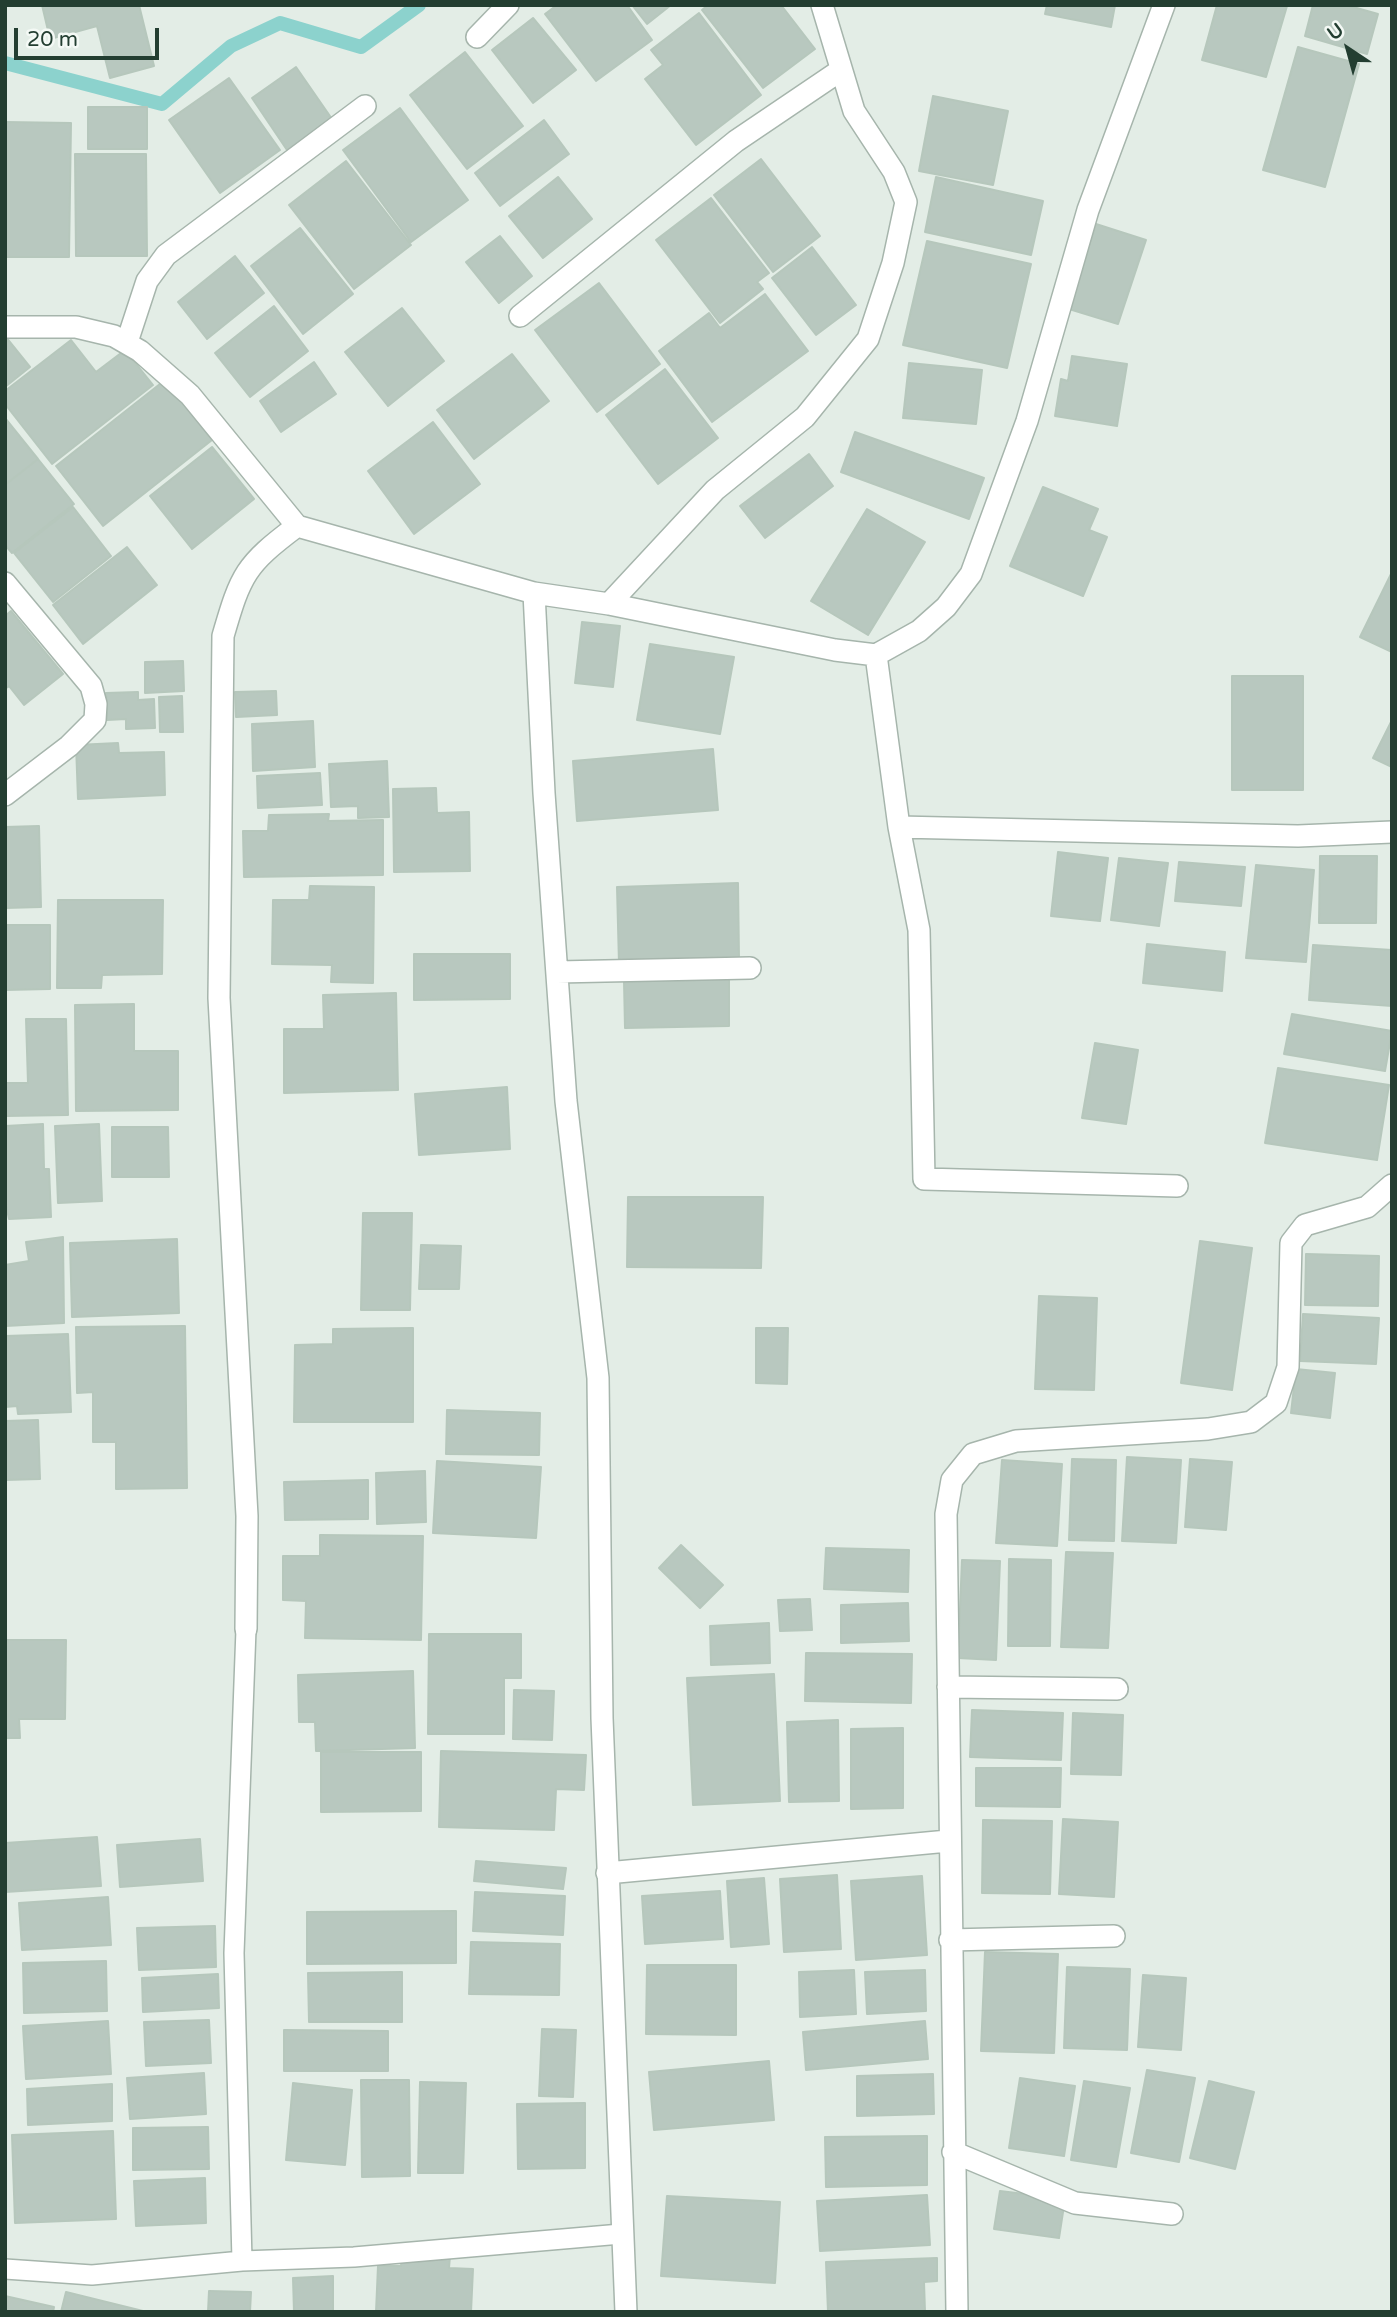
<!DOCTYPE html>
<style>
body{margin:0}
#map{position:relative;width:1397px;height:2317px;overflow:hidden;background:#e3ede6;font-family:"Varela Round",sans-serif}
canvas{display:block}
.frame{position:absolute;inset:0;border:7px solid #233e31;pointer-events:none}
.north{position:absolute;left:1313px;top:14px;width:70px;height:70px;-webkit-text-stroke:5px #f4f9f5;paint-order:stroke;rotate:324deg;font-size:19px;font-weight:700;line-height:28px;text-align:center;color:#233e31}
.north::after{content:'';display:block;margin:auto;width:24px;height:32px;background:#233e31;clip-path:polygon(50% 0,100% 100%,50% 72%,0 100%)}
.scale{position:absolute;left:14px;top:28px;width:145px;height:32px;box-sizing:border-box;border:4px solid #233e31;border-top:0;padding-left:9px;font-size:21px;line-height:24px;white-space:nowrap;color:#233e31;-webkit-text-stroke:5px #f4f9f5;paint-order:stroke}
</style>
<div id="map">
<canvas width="1397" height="2317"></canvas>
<div class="frame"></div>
<div class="north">U</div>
<div class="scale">20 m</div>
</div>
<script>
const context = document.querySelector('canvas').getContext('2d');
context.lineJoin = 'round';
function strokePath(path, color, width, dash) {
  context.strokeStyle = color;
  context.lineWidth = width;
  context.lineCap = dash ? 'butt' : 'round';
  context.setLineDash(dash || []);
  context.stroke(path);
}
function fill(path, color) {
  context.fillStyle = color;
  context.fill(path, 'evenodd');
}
const stream = new Path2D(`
 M5 63 162 104 231 46 280 23 361 47 419 5`);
const building = new Path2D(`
 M42 5H139L154 66 110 78 97 26 50 39Z
 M557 5H627L652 40 596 81 545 14Z
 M632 5H671L647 24Z
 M708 5H781L815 49 763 88 702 10Z
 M1047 5H1115L1111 27 1045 14Z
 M1217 5 1287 6 1266 77 1202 60Z
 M1313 5H1346L1378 14 1367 54 1305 36Z
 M699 13 761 95 696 145 645 79 663 65 651 50Z
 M533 18 576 70 533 103 492 50Z
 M1298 47 1359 64 1325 187 1263 170Z
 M465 52 523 126 467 169 410 95Z
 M296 67 332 119 287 150 252 98Z
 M229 78 280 150 220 193 169 120Z
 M933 96 1008 111 993 185 919 171Z
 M88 107H147V149H88Z
 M400 108 468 200 411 242 343 150Z
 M544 120 569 154 500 206 475 173Z
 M5 122 71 123 69 257H5Z
 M75 154H146L147 256H76Z
 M761 159 820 236 773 272 714 195Z
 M346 161 411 245 354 289 289 205Z
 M558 177 592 219 543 258 509 216Z
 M936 177 1043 201 1031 255 925 232Z
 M711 198 769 273 757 282 763 289 720 323 656 240Z
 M1096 224 1146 240 1118 324 1069 309Z
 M300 228 353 294 303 334 251 266Z
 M500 236 532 276 499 303 466 262Z
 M927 241 1031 264 1007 368 903 345Z
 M812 247 856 305 816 335 772 278Z
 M235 256 264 293 207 339 178 302Z
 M599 283 660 364 597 412 535 330Z
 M765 294 808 351 712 422 659 351 709 313 720 328Z
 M274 306 308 351 250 397 215 353Z
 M402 308 444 361 388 406 345 352Z
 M5 336 30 367 5 387Z
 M71 340 96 372 125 350 153 385 52 464 5 404V391Z
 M512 354 549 401 474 459 437 410Z
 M1072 356 1127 364 1117 426 1055 416 1061 379 1068 381Z
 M314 362 336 394 281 432 260 401Z
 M909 363 982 370 976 424 903 418Z
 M665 369 718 438 658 484 606 415Z
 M165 380 212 440 103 526 56 466Z
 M5 418 38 459 5 485Z
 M433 422 480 484 414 534 368 471Z
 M855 432 984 478 969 519 841 472Z
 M212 447 254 499 192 549 150 496Z
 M809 454 833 486 765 538 740 506Z
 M38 459 74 504 12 553 5 545V485Z
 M1043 487 1098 509 1089 530 1107 537 1083 596 1010 566Z
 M73 507 111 556 53 602 14 553Z
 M867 509 925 542 868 635 811 601Z
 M127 547 157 585 83 644 53 605Z
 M1392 572V652L1360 637Z
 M11 611 63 674 24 705 9 686 5 689V616Z
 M582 622 620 626 613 687 575 683Z
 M650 644 734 657 720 734 637 720Z
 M183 661 184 691 145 693V662Z
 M1232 676H1303V790H1232Z
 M276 691 277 715 236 717 235 692Z
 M138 692V700L154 699 155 728 126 729V719L107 720 106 693Z
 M182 696 183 732H160L159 697Z
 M1392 720V767L1373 758Z
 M313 721 315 767 253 771 252 724Z
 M118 743 119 753 164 752 165 795 78 799 76 745Z
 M713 749 718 810 577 821 573 761Z
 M387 761 389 817 358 818V806L331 807 329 764Z
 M320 773 322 805 258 808 257 776Z
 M436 788 437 813 469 812 470 871 394 872 393 789Z
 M329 814 328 821 383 820V875L244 877 243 831H268L269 815Z
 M39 826 41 907 5 908V827Z
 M1058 852 1108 858 1100 921 1051 916Z
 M1320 856H1377L1376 923H1319Z
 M1119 858 1168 863 1159 926 1111 920Z
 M1179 862 1245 867 1241 906 1175 901Z
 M1256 865 1314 870 1306 962 1246 958Z
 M738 883 739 959 619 964 617 887Z
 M310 886 374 887 373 983 331 982 332 965 272 964 273 900H309Z
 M58 900H163L162 974 102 975 101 988H57Z
 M5 925H50V989L5 990Z
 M1147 944 1225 952 1222 991 1143 983Z
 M1313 945 1392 950V1006L1309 1000Z
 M414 954H510V999L414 1000Z
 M729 978V1026L625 1028 624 981Z
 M396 993 398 1090 284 1093V1029H324L323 995Z
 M134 1004V1051H178V1110L76 1111 75 1005Z
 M1292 1014 1392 1031 1385 1071 1284 1054Z
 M26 1019H66L68 1115 5 1116V1083H28Z
 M1095 1043 1138 1050 1126 1124 1082 1118Z
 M1278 1068 1389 1085 1377 1160 1265 1143Z
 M507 1087 510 1149 419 1155 415 1094Z
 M43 1124 44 1169H49L51 1217 9 1219 5 1200V1126Z
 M99 1124 102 1201 58 1203 55 1126Z
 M112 1127H168L169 1177H112Z
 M628 1197H763L761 1268 627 1267Z
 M363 1213H412L410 1310H361Z
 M63 1237 64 1323 5 1326V1265L29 1261 26 1242Z
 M177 1239 179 1313 72 1317 70 1243Z
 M1200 1241 1252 1248 1232 1390 1181 1383Z
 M421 1245 461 1246 459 1289H419Z
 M1306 1254 1379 1256 1378 1306 1305 1305Z
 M1039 1296 1097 1298 1094 1390 1035 1389Z
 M1303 1314 1379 1318 1376 1364 1300 1361Z
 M185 1326 187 1488 116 1489V1442H93V1392L77 1393 76 1327Z
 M413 1328V1422H294L295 1345 333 1344V1329Z
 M756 1328H788L787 1384 756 1383Z
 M68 1334 71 1412 18 1414 17 1406 5 1407V1336Z
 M1296 1369 1335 1373 1330 1418 1291 1413Z
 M447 1410 540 1413 539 1455 446 1454Z
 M38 1420 40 1479 5 1480V1421Z
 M1127 1457 1181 1460 1176 1543 1122 1541Z
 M1072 1459 1116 1460 1114 1541 1069 1540Z
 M1190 1459 1232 1462 1226 1530 1185 1527Z
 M1002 1460 1062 1464 1057 1546 996 1543Z
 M437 1461 541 1467 536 1538 433 1533Z
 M425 1471 426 1522 377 1524 376 1473Z
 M368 1480V1519L285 1520 284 1482Z
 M320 1535 423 1536 421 1640 305 1638 306 1601 283 1600V1556H320Z
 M681 1545 723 1585 700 1608 659 1568Z
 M826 1548 909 1550 908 1592 824 1589Z
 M1066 1552 1113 1553 1108 1648 1061 1647Z
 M1009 1559 1051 1560 1050 1646H1008Z
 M962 1560 1000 1561 996 1660 958 1658Z
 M810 1599 812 1630 780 1631 778 1600Z
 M908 1603 909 1641 841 1643V1605Z
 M769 1623 770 1663 711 1665 710 1626Z
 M429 1634H521V1678H504V1734H428Z
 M5 1640H66L65 1719H19L20 1738H5Z
 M806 1653 912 1654 911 1703 805 1701Z
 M413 1671 415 1748 316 1751 315 1722H299L298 1675Z
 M774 1674 780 1801 693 1805 687 1678Z
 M514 1690 554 1691 552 1740 513 1739Z
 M972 1710 1063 1713 1061 1760 970 1757Z
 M1073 1713 1123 1715 1121 1775 1071 1774Z
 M838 1720 839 1801 789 1802 787 1722Z
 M903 1728V1808L851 1809V1729Z
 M441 1751 586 1755 584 1790 556 1789 554 1830 439 1827Z
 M321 1752H421V1811L321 1812Z
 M976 1768H1061L1060 1807 976 1806Z
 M1063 1819 1118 1822 1114 1897 1059 1894Z
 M983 1820 1052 1821 1050 1894 982 1893Z
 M97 1837 101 1886 5 1892V1843Z
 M200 1839 203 1881 120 1887 117 1845Z
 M476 1861 566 1868 563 1889 474 1881Z
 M837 1875 841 1949 784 1952 780 1879Z
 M922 1876 927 1955 856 1960 851 1881Z
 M764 1878 769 1944 731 1947 727 1881Z
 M720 1891 723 1939 645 1944 642 1896Z
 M475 1892 565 1896 563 1935 473 1931Z
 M108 1897 111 1945 22 1950 19 1903Z
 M456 1911V1963L307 1964V1912Z
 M215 1926 216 1967 139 1970 137 1928Z
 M471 1942 560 1944 559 1995 469 1994Z
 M985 1952 1058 1954 1054 2053 981 2051Z
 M106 1961 107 2011 24 2013 23 1963Z
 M647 1965H736V2035L646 2034Z
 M1067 1967 1130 1969 1127 2050 1064 2048Z
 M854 1970 856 2014 800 2017 799 1972Z
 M925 1970 926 2011 867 2014 865 1972Z
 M402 1972V2022H309L308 1973Z
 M218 1974 219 2008 143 2012 142 1978Z
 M1143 1975 1186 1978 1181 2050 1138 2047Z
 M209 2020 211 2063 146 2066 144 2022Z
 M108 2021 111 2074 26 2079 23 2026Z
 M925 2021 928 2059 806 2070 803 2032Z
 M542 2029 576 2030 573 2097 539 2096Z
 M284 2030 388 2031V2071H284Z
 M769 2061 774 2120 654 2130 649 2072Z
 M1147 2070 1195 2078 1179 2162 1131 2153Z
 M204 2073 206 2114 130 2119 127 2078Z
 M933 2074 934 2114 857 2116V2076Z
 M1020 2078 1075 2086 1064 2156 1009 2148Z
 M361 2080H409L410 2176 362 2177Z
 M1084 2081 1130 2088 1116 2167 1071 2160Z
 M1209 2081 1254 2092 1235 2169 1190 2158Z
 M420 2082 466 2083 463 2173H418Z
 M293 2083 352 2090 345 2165 286 2160Z
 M112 2084V2121L28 2125 27 2089Z
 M585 2103V2168L518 2169 517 2104Z
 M208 2127 209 2169 133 2170V2128Z
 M113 2131 116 2219 15 2223 12 2135Z
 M927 2136V2185L826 2187 825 2137Z
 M205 2178 206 2223 136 2226 134 2181Z
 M1000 2191 1065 2199 1059 2238 994 2229Z
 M927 2195 930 2245 820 2251 817 2201Z
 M667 2196 780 2202 775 2283 661 2276Z
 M402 2255 450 2256 449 2268 473 2269 471 2312H376L378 2266H401Z
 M937 2258V2281L924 2282 925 2312H828L826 2262Z
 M333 2276V2312H294L293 2278Z
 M209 2291 251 2292 250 2312H208Z
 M66 2292 147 2312H61Z
 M5 2296 54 2307 53 2312H5Z`);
const service = new Path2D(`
 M242 2261 234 1953 246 1629
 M5 2269 92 2275 242 2261 354 2257 621 2234`);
const minor = new Path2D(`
 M477 37 508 5
 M520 316 736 141 841 70
 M5 327H76L114 336 140 351 190 395 297 526 534 593 609 604 835 650 876 655 919 631 946 607 971 574 1027 421 1088 210 1164 5
 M127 342 147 281 166 255 365 106
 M5 583 91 686 96 704 95 720 69 746 5 795
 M534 593 544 793 566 1101 598 1378 602 1718 626 2312
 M609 604 715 490 805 417 868 339 893 263 906 202 894 172 854 111 822 5
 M876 655 899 827 919 930 924 1179 1177 1186
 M899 827 1298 836 1392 832
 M557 972 750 968
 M246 1629 247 1516 219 998 223 636C241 574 245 565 297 526
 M948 1687 1117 1689
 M607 1873 948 1841
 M950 1940 1114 1936
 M953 2152 1075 2203 1172 2214
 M957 2312 946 1514 952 1480 973 1454 1016 1441 1208 1429 1251 1422 1276 1403 1288 1367 1291 1243 1305 1225 1367 1207 1392 1185`);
strokePath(stream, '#8cd2cd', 14);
fill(building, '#b8c8bf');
strokePath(building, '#b6c7bc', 2);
strokePath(service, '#a6b5ac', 22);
strokePath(minor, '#a6b5ac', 24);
strokePath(service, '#fff', 19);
strokePath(minor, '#fff', 21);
</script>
